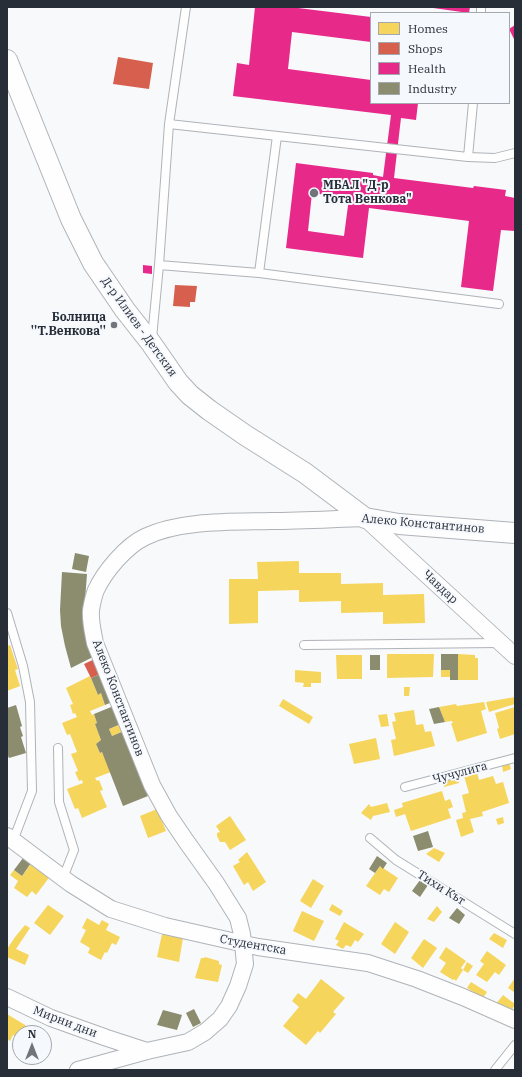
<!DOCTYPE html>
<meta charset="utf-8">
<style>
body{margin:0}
#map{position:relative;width:522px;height:1077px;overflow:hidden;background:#f7f9fb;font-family:"IBM Plex Serif",serif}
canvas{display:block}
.frame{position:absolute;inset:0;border:8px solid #282e37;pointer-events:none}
.legend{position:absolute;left:370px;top:12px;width:140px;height:92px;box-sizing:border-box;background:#f5f8fd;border:1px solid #a3a7ae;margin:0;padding:5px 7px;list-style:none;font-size:12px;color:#282e37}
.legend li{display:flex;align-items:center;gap:8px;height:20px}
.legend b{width:20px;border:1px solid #a3a7ae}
.north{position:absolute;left:12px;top:1025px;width:40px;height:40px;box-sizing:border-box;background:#f5f8fd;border:1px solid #a3a7ae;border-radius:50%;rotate:0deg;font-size:11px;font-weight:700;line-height:16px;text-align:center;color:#282e37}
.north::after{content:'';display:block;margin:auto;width:14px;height:18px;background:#70757c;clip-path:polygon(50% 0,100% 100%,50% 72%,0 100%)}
</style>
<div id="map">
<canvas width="522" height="1077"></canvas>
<div class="frame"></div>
<ul class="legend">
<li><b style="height:11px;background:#f6d55c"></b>Homes</li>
<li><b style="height:11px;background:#d6604d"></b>Shops</li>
<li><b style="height:11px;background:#e7298a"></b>Health</li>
<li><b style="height:11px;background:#8c8c6e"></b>Industry</li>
</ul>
<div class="north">N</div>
</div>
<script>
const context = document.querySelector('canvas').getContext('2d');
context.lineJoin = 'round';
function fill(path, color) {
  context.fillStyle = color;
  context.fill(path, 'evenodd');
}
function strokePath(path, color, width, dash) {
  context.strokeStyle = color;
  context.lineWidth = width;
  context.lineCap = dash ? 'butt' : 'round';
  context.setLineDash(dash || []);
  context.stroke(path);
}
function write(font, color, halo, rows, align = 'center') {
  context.font = font + ' "IBM Plex Serif",serif';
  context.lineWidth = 4;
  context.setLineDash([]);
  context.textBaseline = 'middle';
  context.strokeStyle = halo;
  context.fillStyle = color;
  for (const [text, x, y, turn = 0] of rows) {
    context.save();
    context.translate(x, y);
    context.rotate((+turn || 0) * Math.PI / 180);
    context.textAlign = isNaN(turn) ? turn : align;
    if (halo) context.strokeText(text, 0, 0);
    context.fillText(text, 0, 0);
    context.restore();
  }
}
const homes = new Path2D(`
 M299 561V573H341V584L383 583V595L424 594 425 623 383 624V612L341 613V601L299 602V590L258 591V623L229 624V579H258L257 562Z
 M10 645 18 669 15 670 20 686 7 691V646Z
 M387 654H434L433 677 387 678Z
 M458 654 475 655V658H478V680H458Z
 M336 655H362V679H337Z
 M295 670 321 672V683H311V687H303L304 683 295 682Z
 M441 670H450V677H441Z
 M90 676 98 695 101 693 105 705 90 711 92 715 94 714 97 723 95 724 101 740 96 744 100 753 102 752 111 772 95 778 97 781 99 780 103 790 100 791 107 807 82 818 78 808 75 809 67 789 83 783 82 780 79 781 75 772 78 771 71 754 77 752 70 734 67 735 62 723 77 717 75 713 73 714 70 705 73 704 66 688Z
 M404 687H410L409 696H404Z
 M515 697V704L489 712 486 702Z
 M283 699 313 717 309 724 279 706Z
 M484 702 486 709 481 711 487 733 457 742 451 723H453L452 721 445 722 439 707 456 704 457 706Z
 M515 707V734L500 739 497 729 499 728 495 713Z
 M414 710 416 725 423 724 425 732 431 731 435 746 394 756 391 740 396 739 392 722 396 721 394 713Z
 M387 714 389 726 381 727 378 715Z
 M123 723 126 730 112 736 109 729Z
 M376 738 380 759 354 764 349 744Z
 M509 763 511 769 503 772 502 765Z
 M477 772 479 780 493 776 496 784 503 782 509 803 482 812 483 816 470 819 474 832 461 837 456 820 463 818 462 813 466 812 462 795 469 793 464 776Z
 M458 777 459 783 444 787 443 782Z
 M442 791 445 801 450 799 453 807 448 809 451 818 411 831 405 814 396 817 394 810 403 807 402 803Z
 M387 803 390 812 373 816 371 820 361 813 369 804 371 807Z
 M157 809 166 831 148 838 140 816Z
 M230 816 246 840 230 850 225 842H220L217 836V833L220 832 216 826Z
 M503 817 504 823 498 825 496 819Z
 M434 848 445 853 439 862 426 854Z
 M247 852 266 882 253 891 248 882 244 885 233 866 240 862 238 860Z
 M33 861 51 875 36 895 32 891 27 897 14 888 18 881 10 875 14 870 22 876Z
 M380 866 398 878 389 892 384 889 380 895 366 886Z
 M313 879 324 886 311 908 300 901Z
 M332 904 343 911 340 916 329 910Z
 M48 905 64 916 50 935 34 923Z
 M437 906 442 912 434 922 427 919Z
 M302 911 324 921 314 941 293 931Z
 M87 918 99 925 102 920 109 924 106 930 120 937 116 945 112 943 107 953 105 952 101 960 88 953 90 948 80 942 86 930 82 928Z
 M344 922 364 934 358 942 355 940 351 947 346 945 343 949 336 945 339 941 335 939Z
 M395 922 409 932 395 954 381 944Z
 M25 925 30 928 16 949 29 955 25 965 7 957V949L15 937Z
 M494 933 507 940 503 948 489 939Z
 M162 934 183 938 179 962 157 957Z
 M424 939 437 948 423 968 411 958Z
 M446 947 466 961 461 968 463 970 456 981 454 979 453 980 440 972 446 963 439 958Z
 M487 951 506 965 499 975 495 972 487 982 476 975 484 964 480 961Z
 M205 957 219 961V964L222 965 218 982 195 978 201 958H204Z
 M467 962 473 966 468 973 463 970Z
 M515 978V991L514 992 508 988Z
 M321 979 345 998 333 1012 336 1014 320 1033 318 1031 306 1045 283 1026 299 1007 292 1001 298 993 306 999Z
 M471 982 487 992 483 998 467 988Z
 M503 995 515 1004 511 1012 496 1004Z
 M7 1014 30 1028 27 1033H20V1039L13 1035 10 1041 7 1039Z`);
const shops = new Path2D(`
 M118 57 153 63 149 89 113 84Z
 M175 285 197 286 195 302H190V307L173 306Z
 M99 657 105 672 91 678 84 664Z`);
const health = new Path2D(`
 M255 7H290L371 17V42L292 32 288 69 371 80V103H418L416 120 401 118 394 178 473 188 474 186 506 190 505 196 515 198V231L501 230 493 291 461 287 469 221 369 208 363 258 286 248 296 163 373 173V175L383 177 391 115 233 96 237 63 249 65ZM312 193 349 198 344 236 308 231Z
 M426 7H470L469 13Z
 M515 25V41L509 29Z
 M143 265 152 266V274L143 273Z`);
const industry = new Path2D(`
 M75 553 89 556 86 572 72 569Z
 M62 572 87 574 85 600 93 657 71 668 65 646 61 626 60 610Z
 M441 654H458V680H450V670H441Z
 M370 655H380V670H370Z
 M105 672 117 700 105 705 101 693 98 695 91 678Z
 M16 705 22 726 20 727 23 736 21 737 26 753 9 758 7 754V708Z
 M116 705 123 723 109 729 112 736 124 731 133 753 135 765 148 796 123 806 102 752 100 753 96 744 101 740 95 724 97 723 94 714Z
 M439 707 445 722 434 724 429 709Z
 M428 831 433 847 418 851 413 836Z
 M377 856 387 863 383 869 380 866 375 873 369 869Z
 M23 858 31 863 22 876 14 870Z
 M420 880 428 885 420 897 412 891Z
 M457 908 465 915 459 924 449 918Z
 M194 1009 201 1023 193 1027 186 1013Z
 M163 1010 182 1015 177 1030 157 1025Z`);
const service = new Path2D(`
 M481 13V7
 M169 124 468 157 473 103
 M468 157 495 158 515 153
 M159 265 259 273 499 304
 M259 273 277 136
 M152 338 159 265 169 124 186 7
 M7 613 23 666 30 702 32 791 13 841
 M304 645 499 643
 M58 748 59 802 74 850 63 878
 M405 787 515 758
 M370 838 396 860 515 934
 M495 1070 515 1045`);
const minor = new Path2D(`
 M7 836 71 884 111 909 165 926 258 947 368 963 417 979 463 997 515 1020
 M7 997 51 1018 107 1038 147 1051
 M78 1070 147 1051 188 1042 205 1032 220 1019 229 1006 238 986 245 964 242 934 238 918 216 883 186 841 169 816 152 785 95 643C93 632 90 621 91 610 92 604 94 595 96 590 105 571 126 546 145 537 180 520 232 522 271 521 302 521 333 519 365 518L515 656`);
const tertiary = new Path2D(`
 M7 60 71 219 93 263 125 310 151 343 178 382 190 395 209 410 245 435 305 473 365 518 399 524 515 533`);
const markers = [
 [314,193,5,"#70757c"],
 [114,325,4,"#70757c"]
];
const poiNames = [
 ["МБАЛ \"Д-р",323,186],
 ["Тота Венкова\"",323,200],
 ["Болница",106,318,"right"],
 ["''Т.Венкова''",106,332,"right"]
];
const streetNames = [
 ["Д-р Илиев - Детския",139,327,54],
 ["Алеко Константинов",423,524,5],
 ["Чавдар",440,587,43],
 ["Алеко Константинов",118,698,69],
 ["Чучулига",460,773,-15],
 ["Тихи Кът",441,888,32],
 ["Студентска",253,945,10],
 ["Мирни дни",65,1022,21]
];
fill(homes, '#f6d55c');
fill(shops, '#d6604d');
fill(health, '#e7298a');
fill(industry, '#8c8c6e');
strokePath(service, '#afb3b8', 10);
strokePath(minor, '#afb3b8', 18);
strokePath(tertiary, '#afb3b8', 22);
strokePath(service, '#fefefe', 8);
strokePath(minor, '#fefefe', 16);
strokePath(tertiary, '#fefefe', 20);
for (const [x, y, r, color] of markers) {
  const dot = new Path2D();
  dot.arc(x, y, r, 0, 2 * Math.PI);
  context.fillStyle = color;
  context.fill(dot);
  strokePath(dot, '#f5f8fd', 1.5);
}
write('bold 12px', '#282e37', '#f5f8fd', poiNames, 'left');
write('12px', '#282e37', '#f5f8fd', streetNames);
</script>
